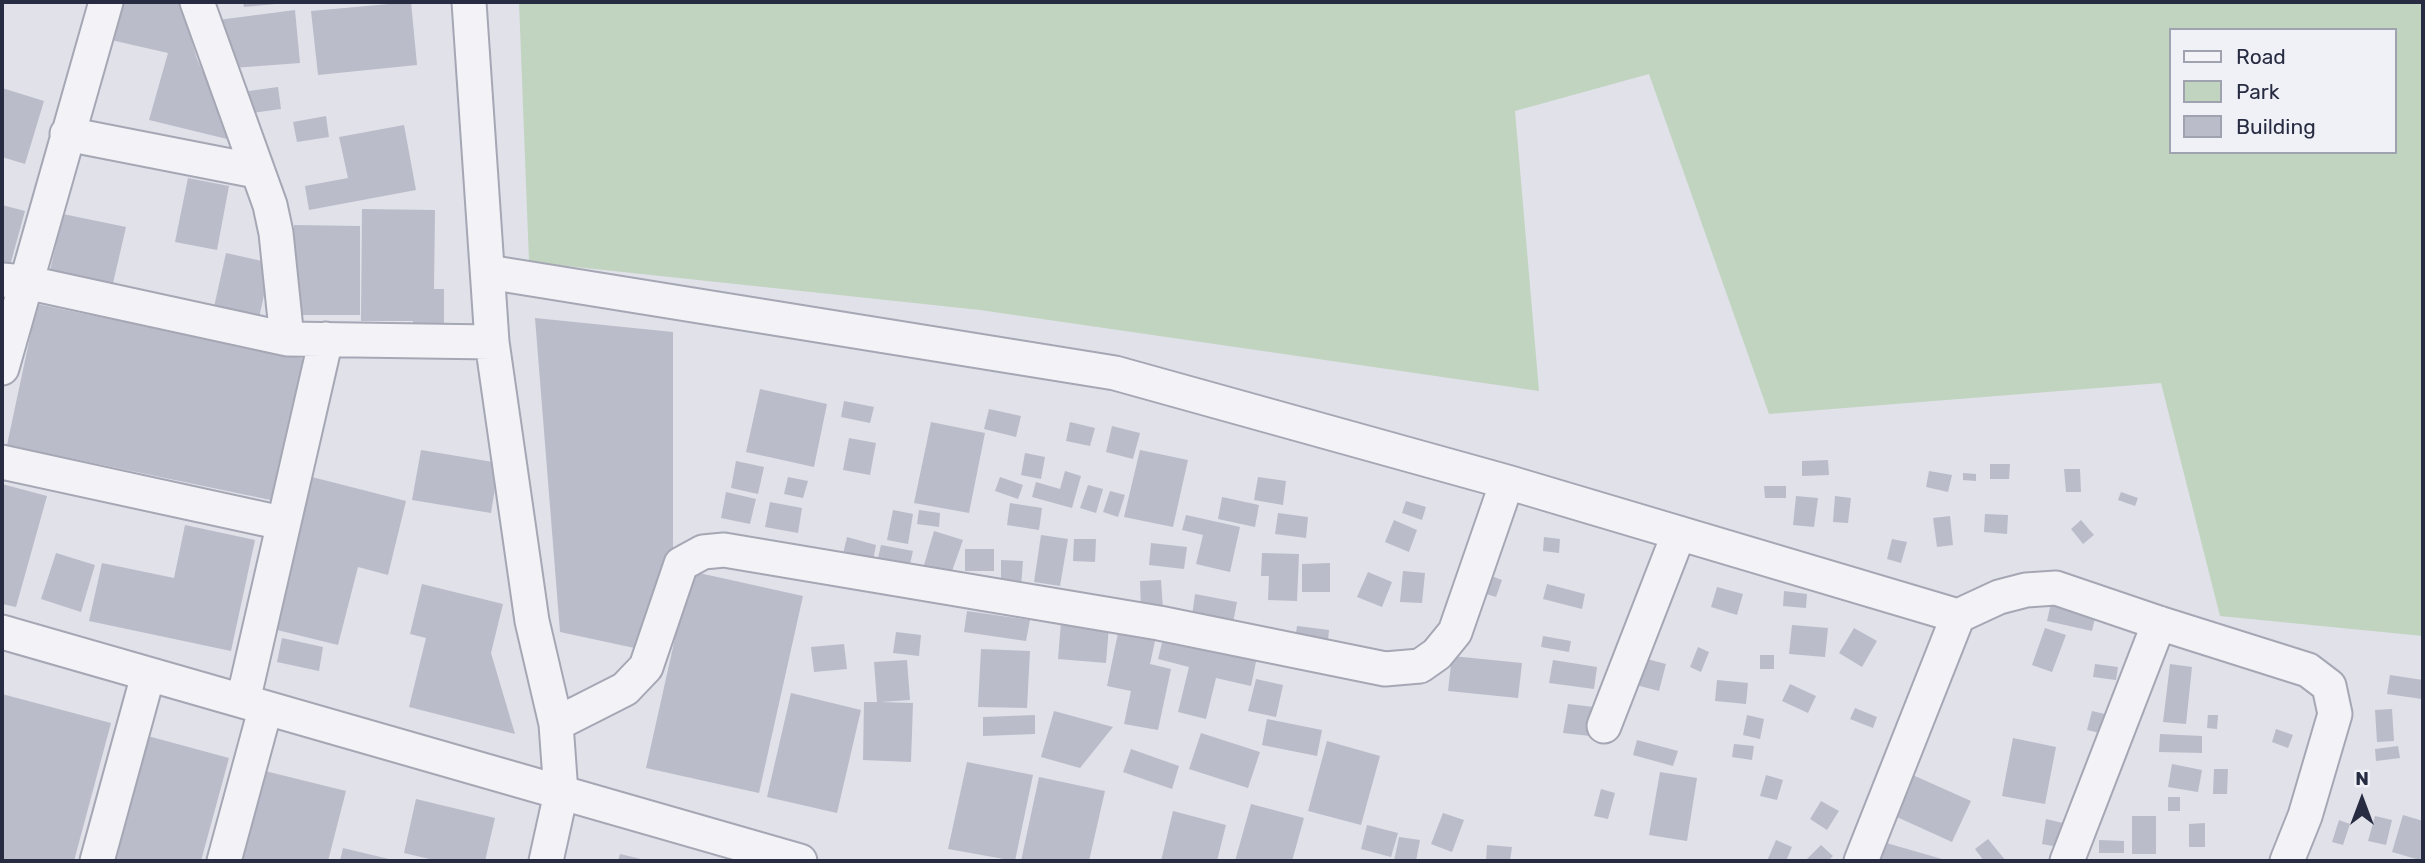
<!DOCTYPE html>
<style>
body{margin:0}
#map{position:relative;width:2425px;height:863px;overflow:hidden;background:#e0e1e9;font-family:Rubik,sans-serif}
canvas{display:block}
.frame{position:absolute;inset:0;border:4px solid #282c42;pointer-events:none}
.legend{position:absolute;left:2169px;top:28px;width:228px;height:126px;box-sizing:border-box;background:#eff1f7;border:2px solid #9fa2af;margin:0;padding:9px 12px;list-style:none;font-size:21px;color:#282c42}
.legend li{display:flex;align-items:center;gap:14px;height:35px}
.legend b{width:35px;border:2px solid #9fa2af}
.north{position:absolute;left:2327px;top:765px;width:70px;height:70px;-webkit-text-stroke:5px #eff1f7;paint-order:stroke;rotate:0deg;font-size:19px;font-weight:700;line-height:28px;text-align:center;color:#282c42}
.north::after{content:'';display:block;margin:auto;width:24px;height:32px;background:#282c42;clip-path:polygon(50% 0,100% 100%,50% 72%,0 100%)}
</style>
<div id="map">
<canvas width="2425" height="863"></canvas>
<div class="frame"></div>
<ul class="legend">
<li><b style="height:9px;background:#f3f3f7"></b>Road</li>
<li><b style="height:19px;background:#c1d4c0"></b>Park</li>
<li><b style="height:19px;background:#babcca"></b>Building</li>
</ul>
<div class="north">N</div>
</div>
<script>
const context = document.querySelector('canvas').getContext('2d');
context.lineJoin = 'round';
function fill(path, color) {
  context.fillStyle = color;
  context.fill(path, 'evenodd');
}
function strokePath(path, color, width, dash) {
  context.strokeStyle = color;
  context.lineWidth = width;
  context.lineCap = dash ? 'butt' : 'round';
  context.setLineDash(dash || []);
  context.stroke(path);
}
const green = new Path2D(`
 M519 2H2423V636L2220 616 2161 383 1769 414 1649 74 1515 111 1539 391 980 310 529 262ZM2171 30H2395V152H2171Z`);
const building = new Path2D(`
 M122 2H180L197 59 230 132 227 139 149 120 168 53 111 40Z
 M243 2H276V4L244 7Z
 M411 2 417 65 318 75 311 11Z
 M295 10 300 63 233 68 218 20Z
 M278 87 281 109 252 113 249 91Z
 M2 88 44 101 25 164 2 157Z
 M326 116 329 137 297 142 293 122Z
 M404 125 416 190 309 210 305 186 348 178 339 137Z
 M188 178 229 186 217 250 175 242Z
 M2 205 25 211 8 273 2 271Z
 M362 209 435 210 434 289H444V330H413V321H361Z
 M63 214 126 227 111 292 48 279Z
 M294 225 360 226V315H294Z
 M226 253 271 263 257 327 212 316Z
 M37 304 310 360 280 502 7 445Z
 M535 318 673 332V562L639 649 560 632Z
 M760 389 827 404 814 467 746 452Z
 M844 401 874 407 870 423 841 417Z
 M989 409 1021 416 1016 437 984 429Z
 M931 422 985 433 969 513 914 503Z
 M1070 422 1095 428 1090 446 1066 441Z
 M1112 426 1140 433 1133 459 1106 452Z
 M849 438 876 443 870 475 843 470Z
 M421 450 499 463 491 513 412 500Z
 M1140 450 1188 460 1173 527 1124 517Z
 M1025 453 1045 457 1041 479 1021 475Z
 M1828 460 1829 475 1802 476V461Z
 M736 461 764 467 758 494 731 488Z
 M1990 464H2010L2009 479H1990Z
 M2064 469H2080L2081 492H2066Z
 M1065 471 1081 476 1072 508 1032 497 1036 482 1060 489Z
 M1929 471 1952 475 1948 492 1926 487Z
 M1963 473 1976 474V481L1963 480Z
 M312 477 406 501 388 575 358 567 338 645 273 629Z
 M788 477 808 481 803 498 784 494Z
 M1000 477 1023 485 1018 499 995 491Z
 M1258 477 1286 481 1283 505 1254 500Z
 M2 484 47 496 16 607 2 604Z
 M1088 485 1103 489 1096 513 1080 508Z
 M1764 486H1786V498H1765Z
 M1110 491 1125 495 1118 517 1103 512Z
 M726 492 756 499 750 524 721 518Z
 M2121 492 2138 498 2135 506 2118 500Z
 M1796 496 1818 498 1814 527 1793 525Z
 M1835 496 1851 498 1848 523 1833 522Z
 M1222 497 1259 505 1255 527 1218 519Z
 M1406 501 1426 507 1422 520 1402 513Z
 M770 502 802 508 798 533 765 527Z
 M1010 503 1042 508 1039 530 1007 525Z
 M893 510 913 514 908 544 887 540Z
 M919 510 940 513 939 527 917 524Z
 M1278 513 1308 517 1306 538 1275 534Z
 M1985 514 2008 515 2007 534 1984 532Z
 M1186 515 1240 527 1230 572 1196 564 1203 535 1182 530Z
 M1950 516 1953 545 1937 547 1933 518Z
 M1394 520 1417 530 1409 552 1385 542Z
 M2081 520 2094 535 2083 544 2071 529Z
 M185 525 255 540 231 651 89 621 102 563 174 578Z
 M934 531 963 540 951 574 924 565Z
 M1041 535 1068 539 1060 586 1034 582Z
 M847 537 876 545 873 561 843 554Z
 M1544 537 1560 539 1559 553 1543 551Z
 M1074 539H1096L1095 562 1073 561Z
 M1892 539 1907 542 1901 563 1887 559Z
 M1151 543 1187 547 1184 569 1149 565Z
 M881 545 913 551 910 564 878 558Z
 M965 549H994V571H965Z
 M56 553 95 565 81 612 41 599Z
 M1262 553 1299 554 1297 601 1268 600 1269 576H1261Z
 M1001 560 1023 561 1021 587H1001Z
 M1330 563V592H1302V564Z
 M690 571 803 596 759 793 646 768Z
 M1403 571 1425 573 1422 603 1400 602Z
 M1368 572 1392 582 1382 607 1357 597Z
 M1489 575 1502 580 1496 597 1483 593Z
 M1161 580 1163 609 1141 610 1140 581Z
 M422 584 503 604 491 653 515 734 409 707 426 638 410 634Z
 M1547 584 1585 594 1582 609 1543 599Z
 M1717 587 1743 594 1737 615 1711 607Z
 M1784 591 1807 594 1806 608 1783 606Z
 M1195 594 1237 602 1233 623 1192 616Z
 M2051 603 2096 614 2092 631 2047 621Z
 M967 611 1030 620 1026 641 964 632Z
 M1061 622 1109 626 1106 663 1058 659Z
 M1792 625 1828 628 1825 657 1789 654Z
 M1297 626 1329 630 1327 651 1294 647Z
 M1854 628 1877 641 1862 667 1839 653Z
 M2045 628 2066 635 2052 672 2032 665Z
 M896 632 921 635 919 656 893 653Z
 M1118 633 1155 641 1150 664 1171 669 1158 730 1124 724 1131 691 1107 686Z
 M1164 635 1257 657 1251 686 1216 678 1206 719 1178 712 1189 667 1158 659Z
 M1543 636 1571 641 1569 652 1541 647Z
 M282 638 323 647 319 671 277 662Z
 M844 644 847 669 814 672 811 647Z
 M1698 647 1709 652 1701 672 1690 667Z
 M981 649 1030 651 1027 708 978 707Z
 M1760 655H1774V669H1760Z
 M1452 656 1522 663 1518 698 1448 691Z
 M1643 658 1666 664 1659 691 1636 685Z
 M907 660 910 700 881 702 913 703 911 762 863 760 864 702H877L874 662Z
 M1553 660 1597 667 1594 689 1549 683Z
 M2095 664 2118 667 2116 680 2093 677Z
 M2170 664 2192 667 2186 724 2163 722Z
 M2390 675 2423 680 2422 699 2387 694Z
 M1256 679 1283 685 1276 717 1248 711Z
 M1717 680 1748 683 1746 704 1715 701Z
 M1790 684 1816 696 1808 713 1782 701Z
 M791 693 861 710 837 813 767 797Z
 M2 694 111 723 74 861H2Z
 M1568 704 1594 707 1590 736 1563 733Z
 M1855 708 1877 717 1873 728 1850 719Z
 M2392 709 2394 741 2377 742 2375 710Z
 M1054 711 1113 727 1080 768 1041 757Z
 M2092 711 2109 715 2104 734 2087 730Z
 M1035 715V734L983 736V717Z
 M1747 715 1764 719 1760 739 1743 735Z
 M2208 715H2218L2217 729 2207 728Z
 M1267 719 1322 730 1317 756 1262 745Z
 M2276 729 2293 735 2288 748 2272 742Z
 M1201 733 1260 752 1248 788 1189 769Z
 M2160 734 2202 736V753L2159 752Z
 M144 735 229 758 201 861H109Z
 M2013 738 2056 747 2045 804 2002 796Z
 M1637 740 1678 751 1673 766 1633 755Z
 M1327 741 1380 756 1361 825 1308 811Z
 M1734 744 1754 746 1752 760 1732 757Z
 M2398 746 2400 758 2376 761 2375 749Z
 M1131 749 1179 766 1172 789 1123 772Z
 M967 762 1033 775 1015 861 948 849Z
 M2172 764 2202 770 2198 792 2168 787Z
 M2214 769H2228L2227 794H2213Z
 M265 771 346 791 328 861H242Z
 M1660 772 1697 778 1687 841 1649 835Z
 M1906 772 1971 801 1952 842 1888 813Z
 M1766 775 1783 780 1777 800 1760 796Z
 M1039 777 1105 791 1089 861H1021Z
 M1601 789 1615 793 1608 819 1594 816Z
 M2168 797H2180V811H2168Z
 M416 799 495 818 485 861H438L404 853Z
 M1821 801 1839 811 1827 830 1810 819Z
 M1251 804 1304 818 1292 861H1235Z
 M1173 811 1226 825 1217 861H1161Z
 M1443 813 1464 820 1452 852 1431 844Z
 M2403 815 2423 821V861L2392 852Z
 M2132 816H2156V854H2132Z
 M2375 816 2392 820 2386 845 2368 841Z
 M2046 819 2063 823 2058 847 2042 844Z
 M2339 820 2350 824 2343 845 2332 842Z
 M2205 823V847H2189V824Z
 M1367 825 1398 833 1391 857 1361 849Z
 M1399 837 1420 840 1416 861H1394Z
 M1988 839 2006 861H1984L1975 849Z
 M1776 840 1792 847 1786 861H1767Z
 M1876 840 1949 861H1870Z
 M2099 840 2124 841V853H2099Z
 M1487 845 1512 847 1510 861H1486Z
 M1821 845 1833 856 1828 861H1805Z
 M343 848 393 860V861H340Z
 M620 854 645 860V861H618Z`);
const minor = new Path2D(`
 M197 2 270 205 276 233 287 339
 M469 2 492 342 532 621 556 724 561 793 546 861
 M67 134 256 171
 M488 272 1115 373 1507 482 1958 616 1999 597 2026 590 2056 588 2159 623 2308 670 2329 686 2335 714 2305 816 2287 861
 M2 280 25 282 287 339 492 342
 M2 368 106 2
 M2 462 282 523
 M2 632 800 861
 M243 701 326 339
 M556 724 625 689 646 667 681 564 703 552 724 550 1159 623 1385 669 1420 666 1437 654 1455 632 1507 482
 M1604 726 1679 533
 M97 861 148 675
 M224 861 265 710
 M1861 861 1958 616
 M2067 861 2159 623`);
fill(green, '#c1d4c0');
fill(building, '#babcca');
strokePath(minor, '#a5a7b4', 37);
strokePath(minor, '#f3f3f7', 33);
</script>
